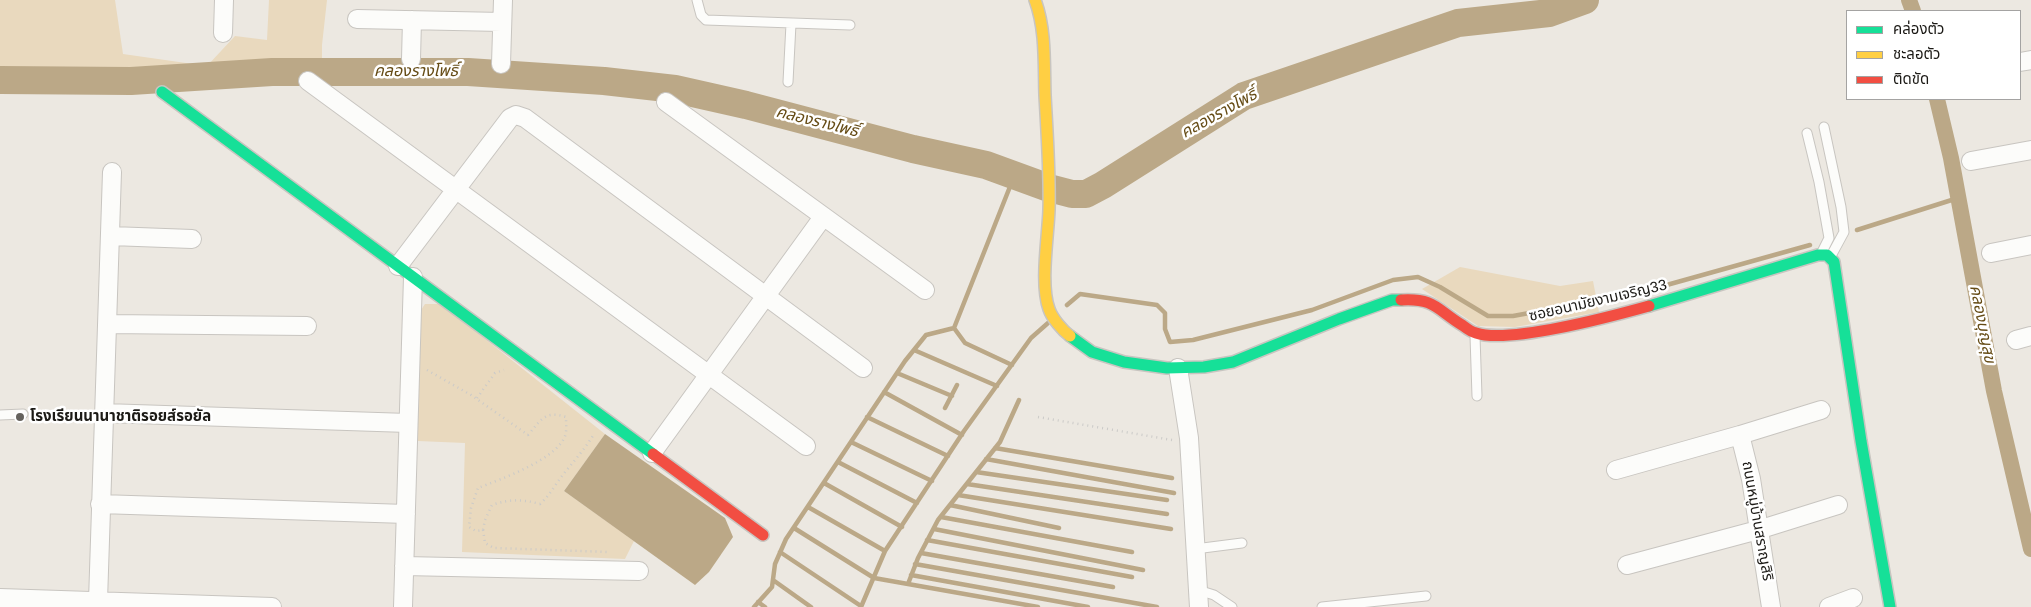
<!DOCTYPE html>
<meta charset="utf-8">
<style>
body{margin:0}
#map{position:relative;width:2031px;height:607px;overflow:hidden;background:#ece8e1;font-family:Arial,"Noto Sans Thai",sans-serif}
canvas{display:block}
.legend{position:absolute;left:1846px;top:10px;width:175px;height:90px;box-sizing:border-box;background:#fff;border:1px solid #a4a3a2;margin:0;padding:6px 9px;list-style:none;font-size:15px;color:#1c1a16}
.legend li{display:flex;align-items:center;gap:10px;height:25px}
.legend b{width:25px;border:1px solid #a4a3a2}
</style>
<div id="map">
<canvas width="2031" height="607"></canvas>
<ul class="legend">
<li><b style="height:6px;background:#16e098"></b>คล่องตัว</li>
<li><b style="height:6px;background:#ffcf43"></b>ชะลอตัว</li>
<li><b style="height:6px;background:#f24e42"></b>ติดขัด</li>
</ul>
</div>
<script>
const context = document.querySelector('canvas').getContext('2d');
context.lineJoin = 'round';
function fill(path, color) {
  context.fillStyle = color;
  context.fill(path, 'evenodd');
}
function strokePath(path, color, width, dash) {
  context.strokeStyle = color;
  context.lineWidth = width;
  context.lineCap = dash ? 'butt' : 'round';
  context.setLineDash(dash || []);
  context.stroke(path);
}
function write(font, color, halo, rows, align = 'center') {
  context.font = font + ' Arial,"Noto Sans Thai",sans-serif';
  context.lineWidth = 5;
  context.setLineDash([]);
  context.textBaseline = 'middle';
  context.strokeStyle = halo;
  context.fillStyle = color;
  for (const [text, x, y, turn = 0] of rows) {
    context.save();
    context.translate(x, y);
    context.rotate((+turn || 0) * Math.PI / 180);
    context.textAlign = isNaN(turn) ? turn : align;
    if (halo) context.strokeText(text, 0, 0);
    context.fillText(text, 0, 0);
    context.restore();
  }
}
const green = new Path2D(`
 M0 0H115L123 54 207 66 235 36 267 40 269 0H327L322 45V59L392 58 421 67C379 67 337 65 296 66 197 68 99 78 0 74Z
 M1460 267 1560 286 1593 281 1599 312 1515 327 1478 326 1422 289Z
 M425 304H441L605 434 564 491 634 541 625 559 462 552 465 443 418 441 417 316Z`);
const water = new Path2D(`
 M605 434 725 518 733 537 709 572 695 585 564 491Z`);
const stream = new Path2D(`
 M1857 230 1958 198
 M1067 305 1080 294 1157 305 1165 313V329L1170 342 1193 340 1312 310 1393 280 1418 277 1440 287 1488 316H1513L1638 293 1810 245
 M954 328 965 343 1012 365
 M914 350 997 386
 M897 373 952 396
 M884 392 962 435
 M945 408 957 385
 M867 417 948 456
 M851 442 932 481
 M995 448 1172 478
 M986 459 1174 493
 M838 462 917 503
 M976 472 1167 500
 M824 483 902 527
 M967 484 1167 514
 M958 495 1171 529
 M950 505 1059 528
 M808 507 885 551
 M941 517 1132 552
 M794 528 874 578 1038 607
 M934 529 1143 570
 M927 540 1132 577
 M780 552 861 606
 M921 553 1113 587
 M915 564 1157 607
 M911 575 1088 607
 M773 580 811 607
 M908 584 918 558 938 520 1000 442 1019 400
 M758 602 765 607
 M754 607 772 587 775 564 786 539 905 361 926 335 954 328 1015 174
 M861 607 885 551 964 431 1031 338 1048 323`);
const canal = new Path2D(`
 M1909 0 1913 11
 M1937 99 1951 158 1994 391 2031 549`);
const river = new Path2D(`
 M0 80 131 81 272 72H468L604 81 675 89 746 105 913 149 986 165 1049 188 1072 194H1086L1103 185 1244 96 1458 23 1549 13 1585 0`);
const path = new Path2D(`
 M427 370 471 395 528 435C541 420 545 410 566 417 566 423 567 431 565 436 556 460 501 479 478 488L471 508 469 527 476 531 483 530 485 520 492 505C509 499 522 499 540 504 550 495 555 485 562 476 573 462 585 449 594 434
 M477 398 495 373 504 370
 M1038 417 1172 440
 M483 530 485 543 494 548 609 552`);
const lane = new Path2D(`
 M697 0 701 15 706 20 850 25
 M788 82 791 24
 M1824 127 1841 207 1844 232 1831 256
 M1807 133 1819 182 1829 238 1822 252
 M1475 336 1477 396
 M0 415 23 414
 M1195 549 1242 543
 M1198 590 1214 595 1232 607
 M1322 607 1426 596`);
const street = new Path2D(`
 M357 19 502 22
 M223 33 224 0
 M411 59 412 20
 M2020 62 2031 60
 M501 64 503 0
 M308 81 806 446
 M666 102 925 290
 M1971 161 2031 150
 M111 236 192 239
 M1991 253 2031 245
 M398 266 510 118 516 115 525 118 863 368
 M107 324 307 326
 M2016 340 2031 336
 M1178 368 1189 438 1199 607
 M104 413 408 423
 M1740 435 1751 479 1771 607
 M652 453 823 217
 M1616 470 1740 435 1821 410
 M100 504 406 514
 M1627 565 1758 530 1838 505
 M404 566 639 571
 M0 598 272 607
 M98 601 112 172
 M403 607 413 277
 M1829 607 1853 598`);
const fast = new Path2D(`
 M162 92 653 454
 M1649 306 1818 255H1827L1834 262 1861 441 1890 607
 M1070 336 1092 352 1124 362 1167 368 1204 367 1233 362 1339 319 1392 300H1401`);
const slow = new Path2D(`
 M1035 0C1046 29 1044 64 1045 95 1047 133 1050 172 1049 210 1048 237 1040 285 1049 309 1052 318 1062 330 1070 336`);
const jam = new Path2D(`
 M1401 300C1435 298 1436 309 1462 325 1466 328 1471 332 1476 333 1509 344 1613 316 1649 306
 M653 454 763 535`);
const markers = [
 [20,417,5,"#65625d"]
];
const streetNames = [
 ["ซอยอนามัยงามเจริญ33",1598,301,-13],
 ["ถนนหมู่บ้านสราญสิริ",1757,521,80]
];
const poiNames = [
 ["โรงเรียนนานาชาติรอยส์รอยัล",30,417]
];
const waterNames = [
 ["คลองรางโพธิ์",416,72],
 ["คลองรางโพธิ์",1219,114,-29],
 ["คลองรางโพธิ์",817,122,14],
 ["คลองบุญสุข",1982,324,79]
];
fill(green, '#e9d9be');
fill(water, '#bba887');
strokePath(stream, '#bba887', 4.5);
strokePath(canal, '#bba887', 16);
strokePath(river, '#bba887', 28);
strokePath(lane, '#c8c5c0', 11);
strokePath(street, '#c8c5c0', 20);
strokePath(fast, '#c8c5c0', 14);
strokePath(slow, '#c8c5c0', 14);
strokePath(jam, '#c8c5c0', 14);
strokePath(path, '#cbcac8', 2.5, [1, 4]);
strokePath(lane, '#fcfcfa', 9);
strokePath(street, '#fcfcfa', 18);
strokePath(fast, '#16e098', 11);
strokePath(slow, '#ffcf43', 11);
strokePath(jam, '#f24e42', 11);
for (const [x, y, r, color] of markers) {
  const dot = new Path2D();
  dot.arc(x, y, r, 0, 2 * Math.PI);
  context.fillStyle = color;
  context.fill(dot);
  strokePath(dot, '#fff', 2);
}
write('15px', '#1c1a16', '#fff', streetNames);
write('bold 15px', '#1c1a16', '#fff', poiNames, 'left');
write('italic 16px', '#654b15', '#fff', waterNames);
</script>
